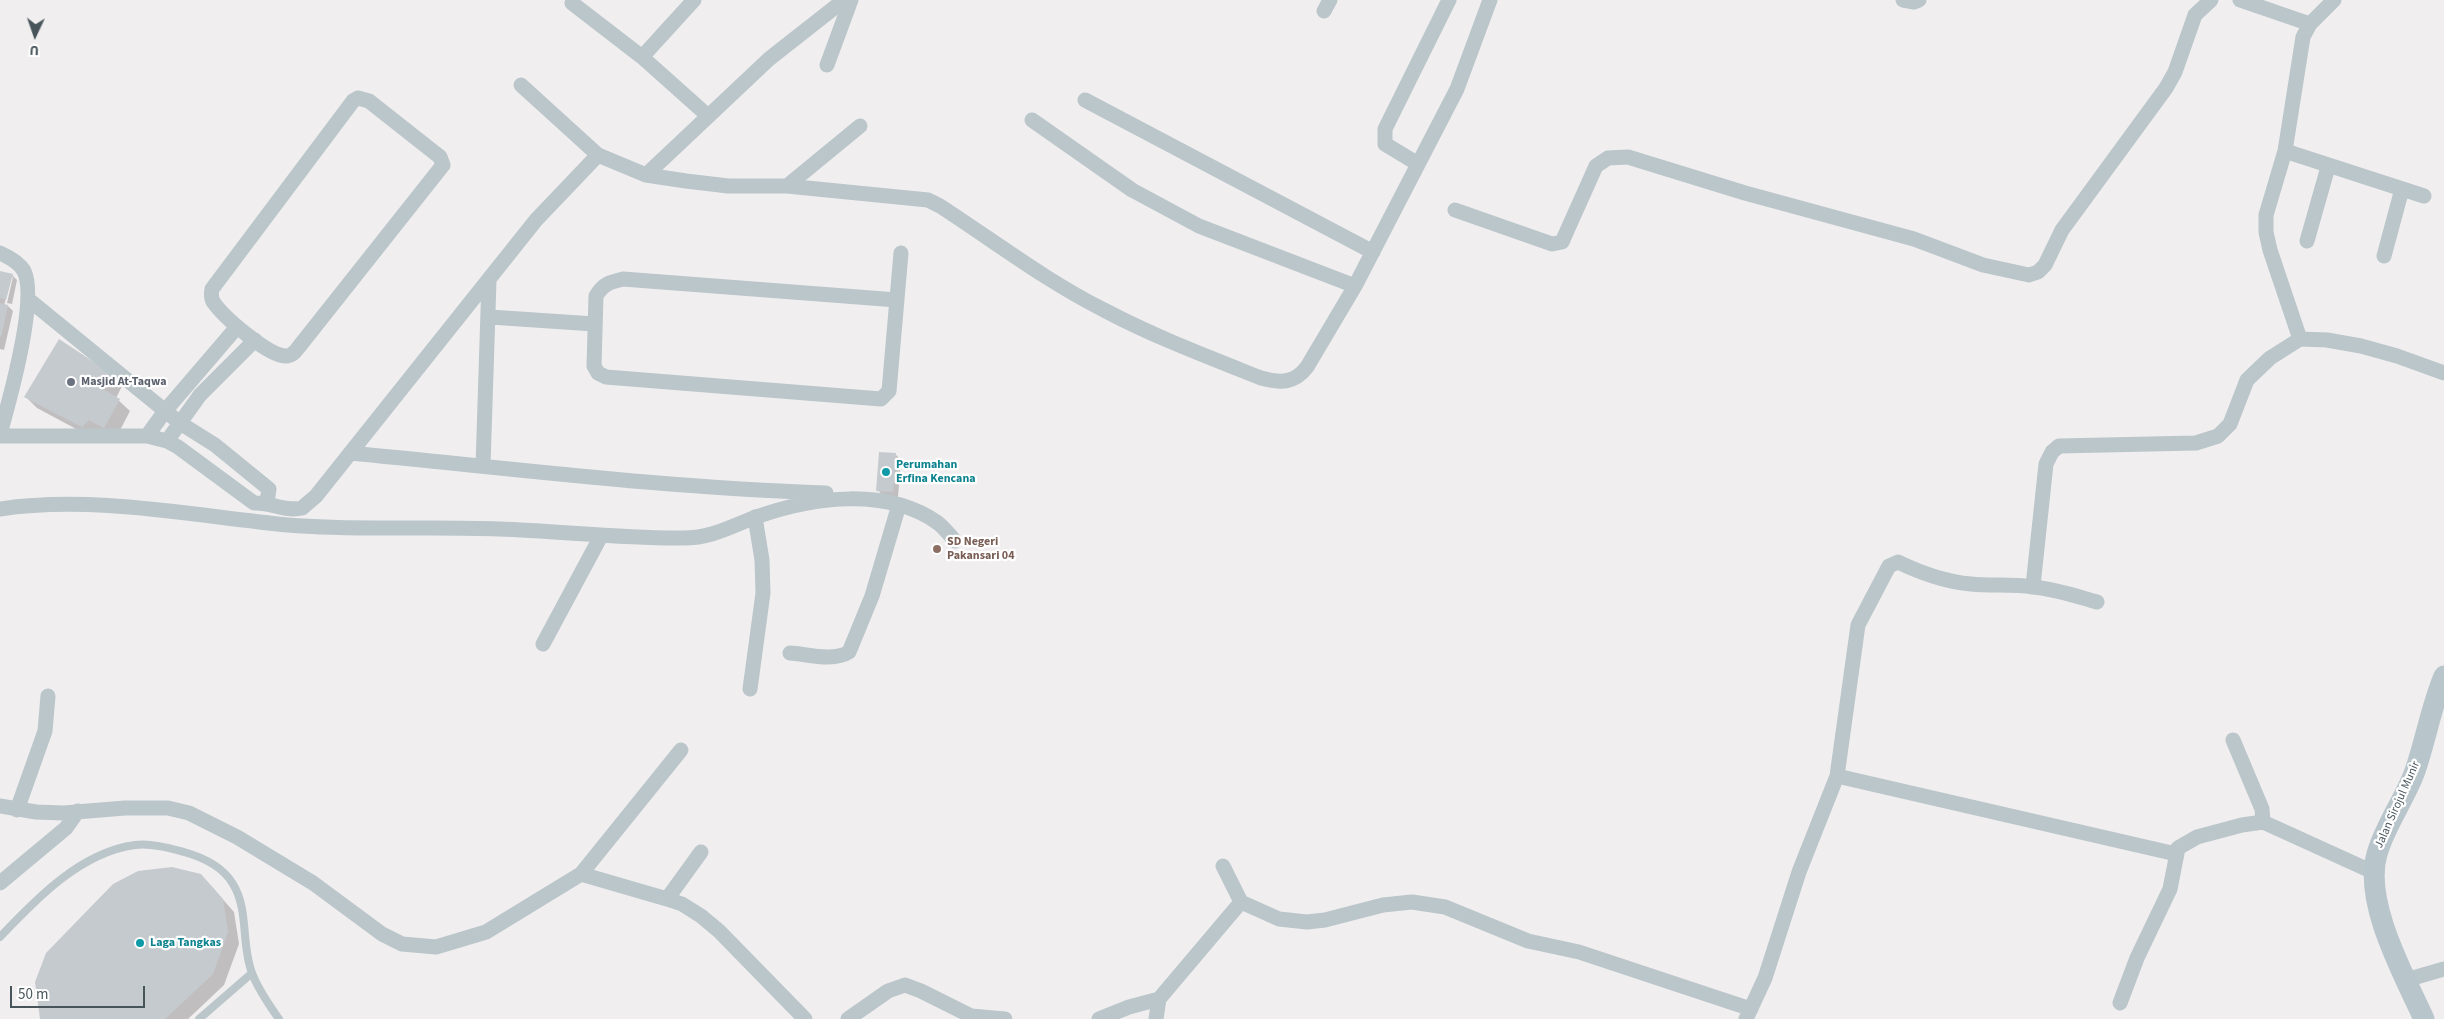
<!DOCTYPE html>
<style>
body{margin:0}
#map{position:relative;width:2444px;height:1019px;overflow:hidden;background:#f1eeef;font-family:"Source Sans 3",sans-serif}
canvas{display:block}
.north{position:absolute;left:10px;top:10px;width:50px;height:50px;-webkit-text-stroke:4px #fff;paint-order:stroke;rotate:183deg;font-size:14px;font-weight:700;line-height:20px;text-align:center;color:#47555a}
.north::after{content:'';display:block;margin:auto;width:18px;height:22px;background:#47555a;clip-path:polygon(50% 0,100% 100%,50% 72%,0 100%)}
.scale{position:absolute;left:10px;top:986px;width:135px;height:22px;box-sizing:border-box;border:2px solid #47555a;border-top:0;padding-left:6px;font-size:15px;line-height:18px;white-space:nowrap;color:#47555a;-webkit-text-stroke:4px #fff;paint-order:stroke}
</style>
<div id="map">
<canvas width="2444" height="1019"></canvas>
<div class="north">U</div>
<div class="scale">50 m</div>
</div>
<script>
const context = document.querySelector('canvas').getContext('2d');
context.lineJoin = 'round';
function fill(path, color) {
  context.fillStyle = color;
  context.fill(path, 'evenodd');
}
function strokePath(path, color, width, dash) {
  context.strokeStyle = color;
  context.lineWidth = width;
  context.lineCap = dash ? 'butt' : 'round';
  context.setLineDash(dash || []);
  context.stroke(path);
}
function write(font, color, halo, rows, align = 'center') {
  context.font = font + ' "Source Sans 3",sans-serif';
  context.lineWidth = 4.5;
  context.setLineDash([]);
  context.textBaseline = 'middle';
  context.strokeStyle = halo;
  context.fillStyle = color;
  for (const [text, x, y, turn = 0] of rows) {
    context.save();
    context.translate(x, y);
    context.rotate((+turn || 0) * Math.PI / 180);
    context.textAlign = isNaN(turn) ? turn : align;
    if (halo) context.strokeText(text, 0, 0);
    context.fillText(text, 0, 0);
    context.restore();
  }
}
const shadow = new Path2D(`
 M0 272 12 275 17 280 12 304 7 303 13 277H11L4 306 7 305 13 311 4 350 0 349Z
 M111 375 122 386 116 398 130 411 116 438H93L37 408 26 397Z
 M896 455 901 460 898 497 883 496 878 490Z
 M212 887 234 912 239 944 224 985 188 1019H42Z`);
const building = new Path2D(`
 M0 271 13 274 6 300 0 298Z
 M0 303 8 305 1 337 0 336Z
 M59 339 112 374 104 390 120 399 104 428 89 420 82 427 24 397Z
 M879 452 896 453 893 492 876 491Z
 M172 867 201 874 223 899 228 932 213 974 165 1019H40L35 982 46 953 113 884 138 871Z`);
const lane = new Path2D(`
 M0 937C36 899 81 852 135 845 151 843 169 848 184 852 202 857 223 867 233 884 249 910 241 945 252 973 258 989 269 1005 279 1019
 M199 1019 252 973`);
const street = new Path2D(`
 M1903 0 1914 2 1919 0
 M2240 0 2310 24
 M572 3 642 57 707 115
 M1324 11 1330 0
 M642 57 694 0
 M827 65 851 0
 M521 85 598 155
 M358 98 369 101 440 157 443 165 298 348C295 352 292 356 286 356 268 356 224 317 214 303 211 299 211 294 212 289L353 101Z
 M1085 100 1373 252
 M1032 120 1132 190 1199 226 1355 286
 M2285 151 2424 196
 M1418 164 1385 144V129L1449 0
 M646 175 769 59 844 0
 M787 186 860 126
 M1455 210 1552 244 1562 242 1596 166 1608 158 1628 157 1745 193 1914 239 1983 265 2029 275 2038 272 2045 265 2062 230 2166 88 2175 72 2195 15 2211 0
 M2307 241 2328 167
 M0 253C9 257 19 262 24 271 38 299 9 402 0 434
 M2384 256 2402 189
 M28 299 180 423 215 445 269 489 267 502
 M897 300 623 279C610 282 603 284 596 296L594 366 598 373 606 377 881 399 889 391 901 253
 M490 317 594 324
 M2300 339 2270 250 2266 232V215L2285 151 2303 37 2310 24 2334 0
 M0 436H147L167 441 200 395 255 340
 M147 436 165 411 237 327
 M167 441 178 447 254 503C271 502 285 512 302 508L316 496 536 220 598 155 646 175 686 181 728 186H787L928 200 940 206C994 241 1046 281 1104 310 1155 337 1208 357 1261 378 1280 383 1294 384 1307 367L1355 286 1457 89 1490 0
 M350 453C508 468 666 488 826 493
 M483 466 489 280
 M0 509C93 495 195 516 288 525 358 531 428 526 499 529 561 531 622 539 684 538 713 538 733 525 759 516 814 497 887 487 938 523 944 528 950 535 955 541
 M2033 586 2046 464 2052 452 2059 446 2196 443 2218 436 2230 424 2247 380 2270 358 2300 339 2327 340 2361 346 2397 356 2444 373
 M543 644 601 536
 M790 653C807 654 833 662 849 652L872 596 899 505
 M750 689 763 593 762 560 755 517
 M2233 740 2262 809 2263 822
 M1837 776 2176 854
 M0 806 36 812 64 813 125 808H168L189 813 237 837 313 883 382 934 402 944 436 947 486 932 581 874 681 750
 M17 810 45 731 48 696
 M1223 866 1241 902 1279 919 1307 922 1325 920 1383 905 1412 902 1445 907 1528 941 1579 952 1751 1009
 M581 874 667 899 682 904 701 916 719 931 805 1019
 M0 883 66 828 78 811
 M667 899 701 852
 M2406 980 2444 969
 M2120 1003 2137 958 2170 889 2178 848 2197 837 2242 825 2263 822 2373 872
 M848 1019 888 991 905 985 921 991 971 1016 1005 1019
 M1099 1019 1129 1007 1159 999
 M1156 1019 1159 999 1241 902
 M1746 1019 1765 978 1799 872 1837 776 1858 625 1889 566 1898 562C1921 573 1945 582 1971 584 1992 586 2013 584 2033 587 2055 589 2076 596 2097 602`);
const secondary = new Path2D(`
 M2424 1019C2404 975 2363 902 2377 854 2385 825 2405 799 2415 771 2426 739 2431 707 2444 676`);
const markers = [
 [71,382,5,"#6b7280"],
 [886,472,5,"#0f9aa8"],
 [937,549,5,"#8d6e63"],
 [140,943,5,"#0f9aa8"]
];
const worshipNames = [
 ["Masjid At-Taqwa",81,382]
];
const cultureNames = [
 ["Perumahan",896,465],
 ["Erfina Kencana",896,479],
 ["Laga Tangkas",150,943]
];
const educationNames = [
 ["SD Negeri",947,542],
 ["Pakansari 04",947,556]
];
const streetNames = [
 ["Jalan Sirojul Munir",2398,805,-66]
];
fill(shadow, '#0003');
fill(building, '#c5cace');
strokePath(lane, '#bac6ca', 8);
strokePath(street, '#bac6ca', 15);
strokePath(secondary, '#b8c6cc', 21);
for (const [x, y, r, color] of markers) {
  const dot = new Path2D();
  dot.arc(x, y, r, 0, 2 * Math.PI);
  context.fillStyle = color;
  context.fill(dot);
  strokePath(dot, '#fff', 2);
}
write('bold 12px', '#5b616d', '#fff', worshipNames, 'left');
write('bold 12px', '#0d838f', '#fff', cultureNames, 'left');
write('bold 12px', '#785e54', '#fff', educationNames, 'left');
write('12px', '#47555a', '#fff', streetNames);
</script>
